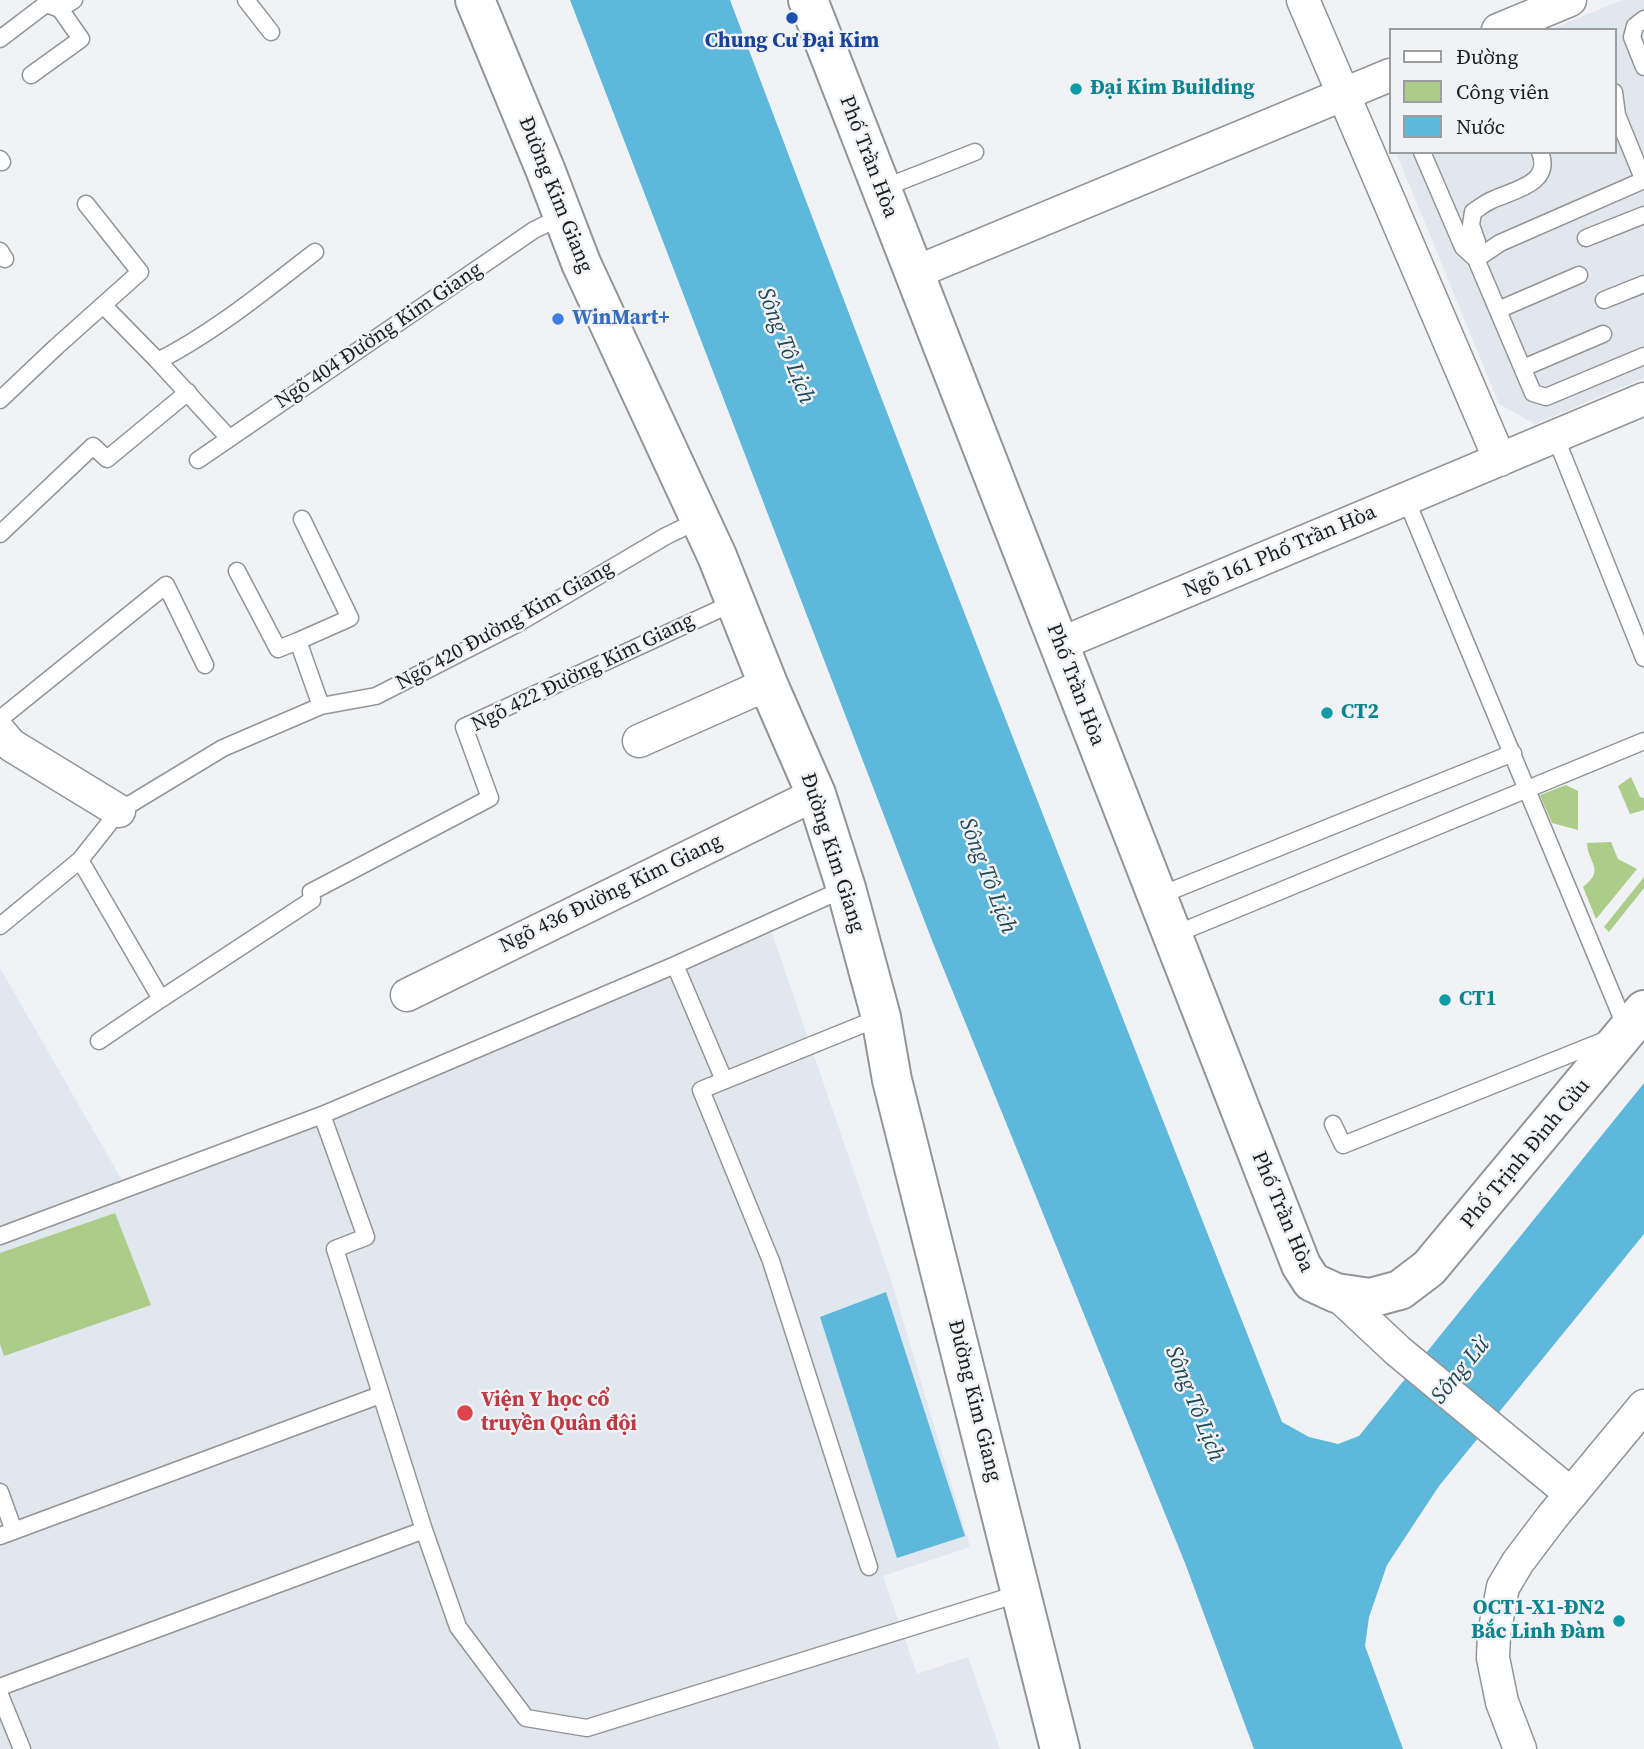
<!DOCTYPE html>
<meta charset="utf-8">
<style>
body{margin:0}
#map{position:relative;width:1644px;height:1749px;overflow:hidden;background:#f0f2f5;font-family:"Source Serif 4",serif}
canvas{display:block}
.legend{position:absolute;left:1389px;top:28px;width:228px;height:126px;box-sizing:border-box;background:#f0f2f5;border:2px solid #9b9d9f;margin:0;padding:9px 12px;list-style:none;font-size:21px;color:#1c1d1e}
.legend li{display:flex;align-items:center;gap:14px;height:35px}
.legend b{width:35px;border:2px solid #9b9d9f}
</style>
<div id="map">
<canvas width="1644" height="1749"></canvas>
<ul class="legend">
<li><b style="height:9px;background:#fff"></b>Đường</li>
<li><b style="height:19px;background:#accc8a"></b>Công viên</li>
<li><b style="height:19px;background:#5eb8db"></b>Nước</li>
</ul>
</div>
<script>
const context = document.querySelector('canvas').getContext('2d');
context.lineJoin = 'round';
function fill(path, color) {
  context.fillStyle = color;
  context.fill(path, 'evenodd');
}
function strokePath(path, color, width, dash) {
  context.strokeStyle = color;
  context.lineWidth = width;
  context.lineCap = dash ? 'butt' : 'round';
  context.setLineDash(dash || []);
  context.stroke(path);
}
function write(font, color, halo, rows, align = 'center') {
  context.font = font + ' "Source Serif 4",serif';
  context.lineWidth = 5;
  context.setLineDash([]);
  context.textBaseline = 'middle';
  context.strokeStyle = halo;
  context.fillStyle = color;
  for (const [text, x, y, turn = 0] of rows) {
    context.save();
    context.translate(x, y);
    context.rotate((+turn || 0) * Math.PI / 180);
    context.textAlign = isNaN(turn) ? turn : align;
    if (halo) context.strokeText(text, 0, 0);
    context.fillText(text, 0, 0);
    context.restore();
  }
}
const built = new Path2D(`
 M1622 0H1644V378L1535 424 1499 404 1396 152H1614V30H1549Z
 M772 933 891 1280 970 1547 883 1576 917 1674 968 1657 1000 1749H0V968L123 1182Z`);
const green = new Path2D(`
 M1631 777 1640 797 1644 798V810L1630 814 1618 786Z
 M1566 785 1578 791V830L1552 823 1540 795Z
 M1611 842 1618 859 1637 869 1596 919 1583 887C1606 869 1588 864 1587 843Z
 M1644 877V888L1609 932 1604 927Z
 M115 1213 151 1305 4 1356 0 1344V1253Z`);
const water = new Path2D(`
 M570 0H730C909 476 1095 949 1282 1422L1309 1437 1338 1444 1359 1436 1644 1083V1234L1439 1486 1387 1565 1369 1617 1365 1646 1403 1749H1254L1185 1563 933 943Z
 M886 1292 965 1536 897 1558 820 1317Z`);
const lane = new Path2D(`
 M246 0 271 32
 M1644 19 1635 26 1632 37 1644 67
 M0 39 46 4 60 9 74 0
 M31 75 81 39 60 9
 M1614 92 1617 115 1644 181
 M1422 152 1463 247 1476 259 1533 393 1546 397 1644 356
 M0 159 2 162
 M881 189 975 152
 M1586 238 1644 215
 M0 251 5 259
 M1476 259 1500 243 1644 180
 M1476 259 1477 242 1471 225 1473 212C1479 208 1485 203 1492 200 1513 190 1553 184 1540 152
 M1604 300 1644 284
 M104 306 158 361C215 332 264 291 315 252
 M1498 310 1579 275
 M158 361 229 438
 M1523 368 1603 334
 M0 400 56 347 140 272 86 204
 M1555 436 1644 658
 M198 460 534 230 563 216
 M1406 499 1627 1030
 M302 519 350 618 298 641 321 706
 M0 534 93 446 107 459 188 392
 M237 571 278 649 298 641
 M0 719 166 585 205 665
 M80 860 161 999 312 900 311 892 490 798 464 727 735 602
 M1156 897 1513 753
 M0 926 80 860 119 811 223 748 321 706 376 696 515 625 666 536 699 520
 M1171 936 1644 741
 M675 965 724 1080
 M99 1041 161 999
 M1333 1124 1343 1145 1608 1039
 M0 1236 322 1115
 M0 1492 14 1531
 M424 1530 335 1249 366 1237 322 1115 675 965 846 888
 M0 1536 380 1395
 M869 1567 771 1261 701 1090 881 1017
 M0 1687 424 1530 458 1627 526 1718 587 1728 1021 1593
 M0 1695 22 1749`);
const street = new Path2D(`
 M1303 0 1500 460
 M1498 30 1570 0
 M914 273 1390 75
 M1060 644 1644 399
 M0 732 11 745 119 811
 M639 741 768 684
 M407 995 816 794
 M1336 1293 1398 1351 1571 1494
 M1520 1749 1502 1702 1493 1658 1494 1634 1503 1587 1518 1562 1552 1517 1644 1406`);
const secondary = new Path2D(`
 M475 0 545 169 581 263 717 556 768 684 816 794 846 888 881 1017 892 1080 1060 1749
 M808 0 1301 1265 1312 1282 1336 1293 1370 1298 1400 1290 1429 1268 1644 1010`);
const markers = [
 [792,18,7,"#1a4fb4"],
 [1076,89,7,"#0f9aa8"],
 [558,319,7,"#3f7fe0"],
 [1327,713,7,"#0f9aa8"],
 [1445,1000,7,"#0f9aa8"],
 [465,1413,9,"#e0444e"],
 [1619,1621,7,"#0f9aa8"]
];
const transitNames = [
 ["Chung Cư Đại Kim",792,42]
];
const cultureNames = [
 ["Đại Kim Building",1090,89],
 ["CT2",1341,713],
 ["CT1",1459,1000],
 ["OCT1-X1-ĐN2",1605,1609,"right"],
 ["Bắc Linh Đàm",1605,1633,"right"]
];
const streetNames = [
 ["Phố Trần Hòa",868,157,69],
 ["Đường Kim Giang",555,195,68],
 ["Ngõ 404 Đường Kim Giang",379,336,-34],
 ["Ngõ 161 Phố Trần Hòa",1280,552,-23],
 ["Ngõ 420 Đường Kim Giang",505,626,-29],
 ["Ngõ 422 Đường Kim Giang",583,673,-26],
 ["Phố Trần Hòa",1075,685,69],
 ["Đường Kim Giang",832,853,72],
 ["Ngõ 436 Đường Kim Giang",611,894,-26],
 ["Phố Trịnh Đình Cửu",1526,1154,-50],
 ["Phố Trần Hòa",1282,1212,67],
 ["Đường Kim Giang",974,1401,76]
];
const shopNames = [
 ["WinMart+",572,319]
];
const healthNames = [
 ["Viện Y học cổ",481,1401],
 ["truyền Quân đội",481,1425]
];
const waterNames = [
 ["Sông Tô Lịch",785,346,69],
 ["Sông Tô Lịch",987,876,69],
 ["Sông Lừ",1461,1371,-51],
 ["Sông Tô Lịch",1194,1404,68]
];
fill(built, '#e0e7ef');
fill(green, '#accc8a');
fill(water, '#5eb8db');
strokePath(lane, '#939497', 19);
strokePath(street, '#939497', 35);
strokePath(secondary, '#939497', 42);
strokePath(lane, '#fff', 16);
strokePath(street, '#fff', 32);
strokePath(secondary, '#fff', 38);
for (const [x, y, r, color] of markers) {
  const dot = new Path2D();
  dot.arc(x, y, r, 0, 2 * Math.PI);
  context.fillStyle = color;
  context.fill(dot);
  strokePath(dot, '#f0f2f5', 2.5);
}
write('bold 21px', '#164399', '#f0f2f5', transitNames);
write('bold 21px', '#0d838f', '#f0f2f5', cultureNames, 'left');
write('21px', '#1c1d1e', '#f0f2f5', streetNames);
write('bold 21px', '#366cbe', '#f0f2f5', shopNames, 'left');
write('bold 21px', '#be3a42', '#f0f2f5', healthNames, 'left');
write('italic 23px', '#204857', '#f0f2f5', waterNames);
</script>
